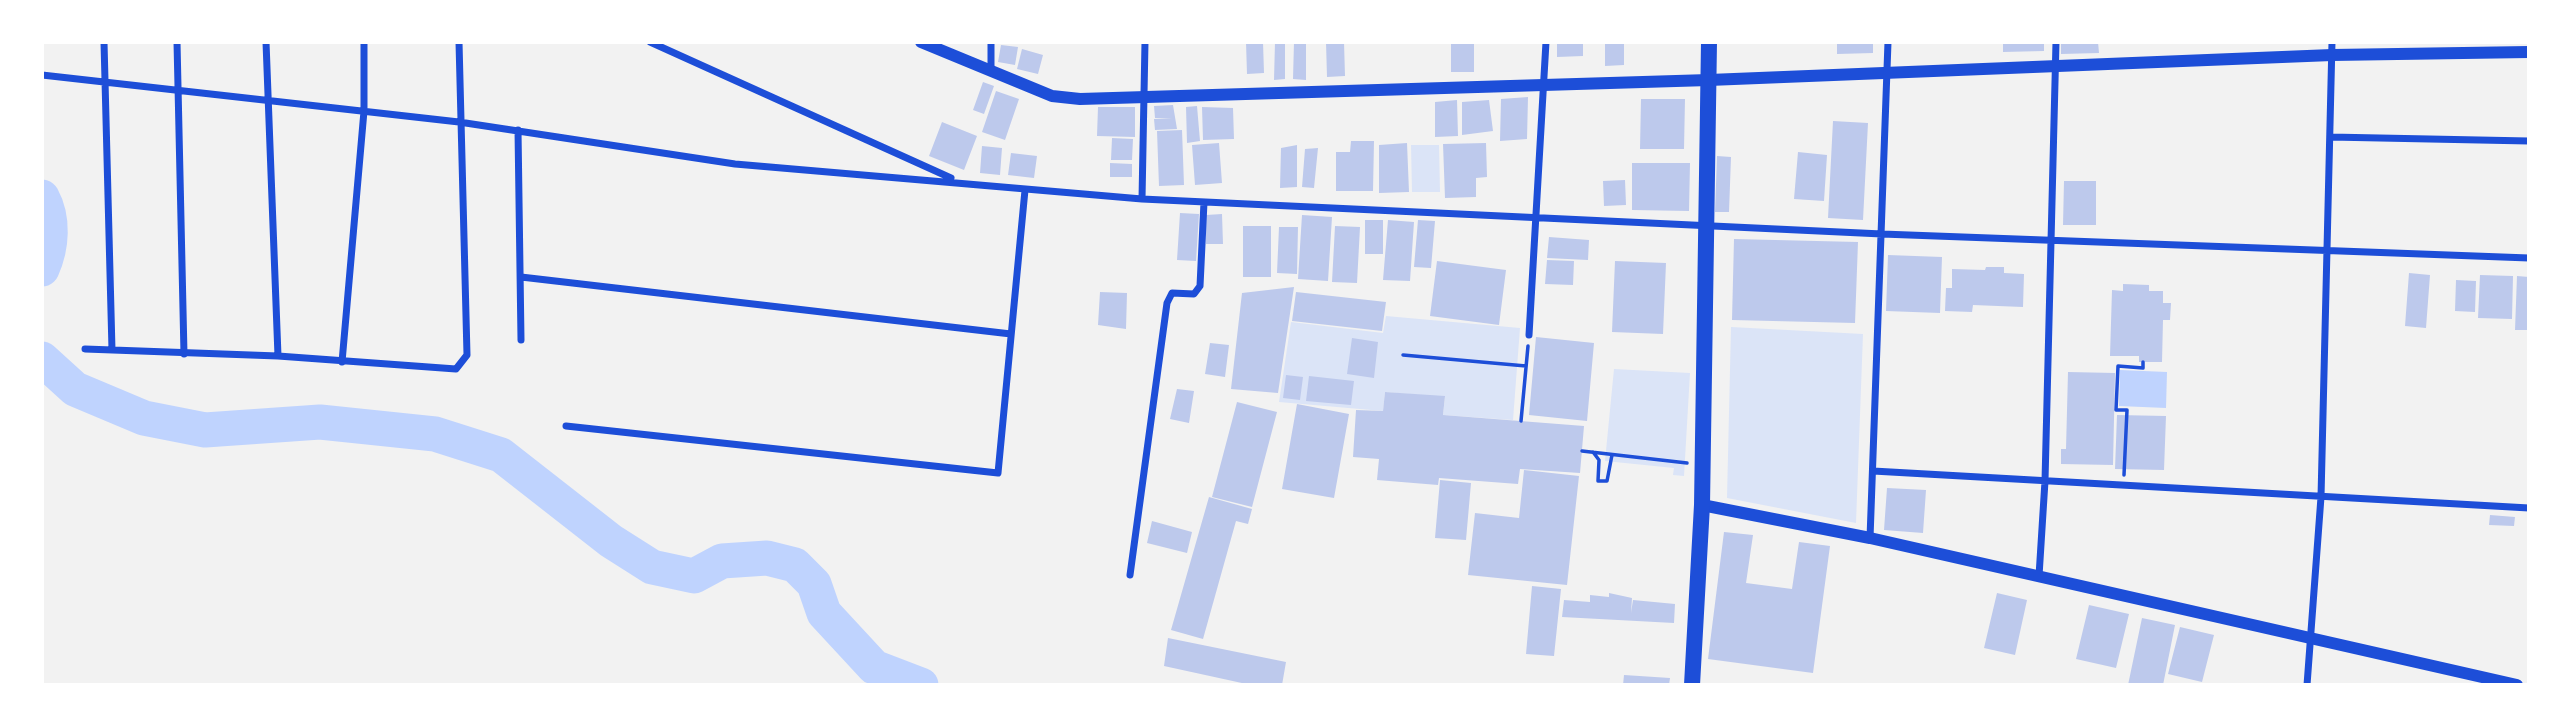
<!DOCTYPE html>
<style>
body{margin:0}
#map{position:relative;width:2571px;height:727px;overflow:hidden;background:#f2f2f2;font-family:"PT Sans Narrow",sans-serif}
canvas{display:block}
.frame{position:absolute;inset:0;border:44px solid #fff;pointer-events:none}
</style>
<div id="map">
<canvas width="2571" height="727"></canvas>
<div class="frame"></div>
</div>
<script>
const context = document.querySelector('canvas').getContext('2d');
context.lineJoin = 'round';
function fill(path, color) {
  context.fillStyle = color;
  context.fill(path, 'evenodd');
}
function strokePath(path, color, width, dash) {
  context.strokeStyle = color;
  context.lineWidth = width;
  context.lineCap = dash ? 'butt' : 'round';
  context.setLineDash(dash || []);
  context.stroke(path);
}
const green = new Path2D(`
 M1411 145H1439L1440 192H1412Z
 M1386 316 1520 328 1513 420 1443 415 1445 397 1385 392 1383 411 1279 402 1291 322 1383 333Z
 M1731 327 1863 334 1856 523 1727 498Z
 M1614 369 1690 373 1684 476 1673 475 1674 468 1605 461Z`);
const water = new Path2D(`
 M2120 370 2167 372 2166 408 2119 406Z`);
const river = new Path2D(`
 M42 197C54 219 52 247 42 269
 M42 359 75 389 144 418 205 430 320 422 435 434 501 455 611 541 652 567 694 576 722 561 767 558 795 565 814 584 824 613 874 667 921 685`);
const building = new Path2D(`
 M1246 42H1263L1264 73 1247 74Z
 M1275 42H1285V79L1274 80Z
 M1294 42H1306V80L1293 79Z
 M1326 42H1344L1345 76 1327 77Z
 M1451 42H1474V72H1451Z
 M1557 42H1583V56L1557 57Z
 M1605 42H1624V65L1605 66Z
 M1837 42H1873V53L1837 54Z
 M2003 42H2044V51L2003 52Z
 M2061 42H2098L2099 53 2061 54Z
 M1001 45 1018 47 1015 65 998 62Z
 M1022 49 1043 55 1038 74 1017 69Z
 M983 82 994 86 984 114 973 110Z
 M996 91 1019 99 1005 140 982 132Z
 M1528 97 1527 139 1500 141 1501 99Z
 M1641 99H1685L1684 149H1640Z
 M1457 100 1458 136 1435 137V102Z
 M1489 100 1493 131 1462 135V102Z
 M1173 105 1177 129 1155 130 1154 119 1172 118H1155L1154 106Z
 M1197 106 1200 141 1187 143 1186 107Z
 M1098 107H1135V137L1097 136Z
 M1202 107 1233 108 1234 139 1203 140Z
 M1833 121 1868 123 1863 220 1828 218Z
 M942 122 977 136 964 170 929 156Z
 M1182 130 1184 185 1159 186 1157 131Z
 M1112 138 1133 139 1132 160H1111Z
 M1351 141H1374L1373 191H1336V152H1350Z
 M1219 143 1222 183 1195 185 1192 145Z
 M1407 143 1409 192 1379 193V145Z
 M1486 143 1487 177 1476 178V197L1445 198 1443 144Z
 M1297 145V187L1280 188 1281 148Z
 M982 146 1002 148 1000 175 980 173Z
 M1318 148 1314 188 1302 187 1305 149Z
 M1798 152 1827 155 1824 201 1794 199Z
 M1011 153 1037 156 1034 178 1008 175Z
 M1717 156 1731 157 1729 212H1715Z
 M1110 163 1132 164V177H1110Z
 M1632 163H1690L1689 211 1632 210Z
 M1625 180 1626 205 1604 206 1603 181Z
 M2064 181H2096V225H2063Z
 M1180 213 1199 214 1196 261 1177 260Z
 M1222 214 1223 244H1206V215Z
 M1302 215 1332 217 1328 281 1298 279Z
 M1365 220H1383V254H1365Z
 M1388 220 1414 222 1410 281 1383 280Z
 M1418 220 1435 221 1431 268 1414 267Z
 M1243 226H1271V277H1243Z
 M1335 226 1360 227 1357 283 1332 282Z
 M1279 227H1298L1297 274 1277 273Z
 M1549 237 1589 240 1588 260 1547 258Z
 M1734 239 1858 242 1855 323 1732 320Z
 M1888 255 1942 257 1940 313 1886 311Z
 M1547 260 1574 261 1573 285 1545 284Z
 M1437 261 1506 270 1499 325 1430 316Z
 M1615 261 1666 263 1663 334 1612 332Z
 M1986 267H2004V273L2024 274 2023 307 1973 305 1972 312 1945 311 1946 288H1952V269L1985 270Z
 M2409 273 2430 275 2426 328 2405 326Z
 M2480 275 2513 276 2512 319 2478 318Z
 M2517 276 2529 277V330H2515Z
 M2456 280 2476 281 2475 312 2455 311Z
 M2123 284 2149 285V291H2163V303H2171L2170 320H2163L2162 362H2139V356H2110L2112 290 2123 291Z
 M1294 287 1278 393 1231 389 1242 293Z
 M1100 292 1127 293 1126 329 1098 325Z
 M1296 292 1386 302 1382 331 1292 321Z
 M1536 337 1594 343 1587 421 1529 415Z
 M1352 338 1378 342 1374 378 1347 374Z
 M1210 343 1229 345 1225 377 1205 374Z
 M2068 372 2115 373 2113 465 2061 464V449H2066Z
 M1286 375 1303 377 1300 400 1283 398Z
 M1309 376 1354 381 1351 405 1306 401Z
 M1177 389 1194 391 1189 423 1170 419Z
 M1385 392 1445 396 1443 415 1584 426 1580 473 1520 469 1518 484 1439 478 1438 485 1377 480 1379 459 1353 457 1356 410 1383 411Z
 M1237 402 1277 412 1252 507 1212 497Z
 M1297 404 1349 414 1334 498 1282 489Z
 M2117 415 2166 416 2164 470 2115 469Z
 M1524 470 1579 476 1567 585 1468 575 1475 513 1519 518Z
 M1440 480 1471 483 1466 540 1435 538Z
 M1887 488 1926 490 1923 533 1884 530Z
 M1209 497 1252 509 1248 524 1236 521 1203 639 1171 630Z
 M2490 515 2515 517 2514 526 2489 525Z
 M1152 521 1192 532 1187 553 1147 543Z
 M1724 532 1753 535 1746 583 1792 589 1799 542 1830 546 1813 673 1708 659Z
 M1532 586 1561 589 1554 656 1526 654Z
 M1609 593 1632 598 1631 613 1633 600 1675 604 1674 623 1562 617 1564 600 1590 602V595L1609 597Z
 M1997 593 2027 600 2015 655 1984 648Z
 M2089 605 2129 614 2116 668 2076 659Z
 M2142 618 2175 625 2163 685H2128Z
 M2180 627 2214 635 2202 682 2168 674Z
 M1168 638 1286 662 1282 685H1251L1164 666Z
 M1624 675 1670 678 1669 685H1623Z`);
const path = new Path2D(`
 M1403 355 1526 366
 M1521 421 1528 346
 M1582 451 1687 463
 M1593 452 1599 460 1598 481H1607L1612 455
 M2124 475 2127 410H2116L2118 366 2143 368V362`);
const minor = new Path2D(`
 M104 42 112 350
 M177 42 184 354
 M266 42 278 356
 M650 42 951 178
 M991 42V71
 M42 75 459 122 735 164 1142 199 1882 234 2529 258
 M518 130 521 340
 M2330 137 2529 141
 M1142 199 1145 42
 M521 277 1011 334
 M1529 335 1546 42
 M85 349 278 356 456 369 467 355 459 42
 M342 362 364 111V42
 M566 426 998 473 1025 190
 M1873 471 2529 508
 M1870 538 1888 42
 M1130 575 1167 303 1172 293 1194 294 1200 286 1204 202
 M2039 576 2045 481 2056 42
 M2307 685 2321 497 2332 42`);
const tertiary = new Path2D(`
 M921 42 1052 96 1080 99 1709 80 2332 55 2529 52
 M1702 505 1870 538 2517 685`);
const primary = new Path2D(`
 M1692 685 1702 505 1709 42`);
fill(green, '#dbe4f7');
fill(water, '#bfd3fe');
strokePath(river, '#bfd3fe', 35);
fill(building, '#bdc9ec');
strokePath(path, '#1d4ed8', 3.5);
strokePath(minor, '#1d4ed8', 7);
strokePath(tertiary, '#1d4ed8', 12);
strokePath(primary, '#1d4ed8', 16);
</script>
